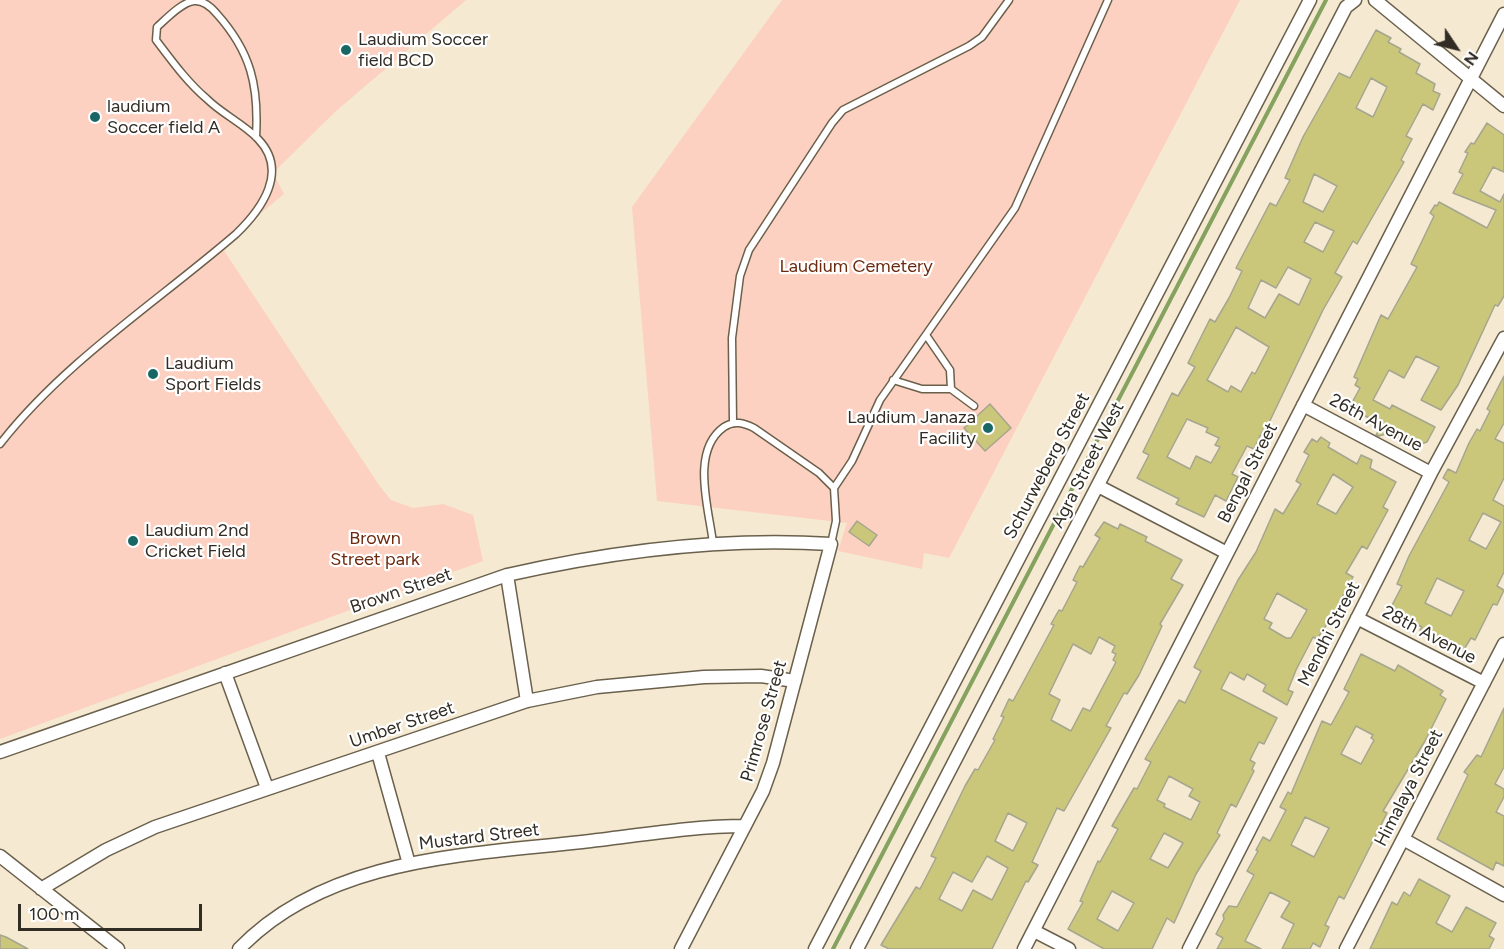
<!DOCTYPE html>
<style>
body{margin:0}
#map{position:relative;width:1504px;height:949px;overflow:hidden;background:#f5e9d2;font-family:Figtree,sans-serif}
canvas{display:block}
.north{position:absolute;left:1426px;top:18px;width:60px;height:60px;-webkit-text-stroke:4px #fff;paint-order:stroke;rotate:125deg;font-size:16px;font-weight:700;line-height:24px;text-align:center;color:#322d24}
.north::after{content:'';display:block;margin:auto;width:21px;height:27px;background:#322d24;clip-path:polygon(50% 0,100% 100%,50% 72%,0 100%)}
.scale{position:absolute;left:18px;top:904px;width:184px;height:27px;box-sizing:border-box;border:3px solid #322d24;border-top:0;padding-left:8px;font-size:18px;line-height:21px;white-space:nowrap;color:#322d24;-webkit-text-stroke:4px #fff;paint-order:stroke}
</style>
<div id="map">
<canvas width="1504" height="949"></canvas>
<div class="north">N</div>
<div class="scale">100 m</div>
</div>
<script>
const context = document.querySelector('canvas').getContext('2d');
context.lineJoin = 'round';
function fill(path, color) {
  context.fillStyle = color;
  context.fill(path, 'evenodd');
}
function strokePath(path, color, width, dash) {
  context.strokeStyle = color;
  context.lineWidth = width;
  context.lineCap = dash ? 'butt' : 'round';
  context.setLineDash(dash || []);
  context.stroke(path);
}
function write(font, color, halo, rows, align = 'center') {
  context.font = font + ' Figtree,sans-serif';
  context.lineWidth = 4.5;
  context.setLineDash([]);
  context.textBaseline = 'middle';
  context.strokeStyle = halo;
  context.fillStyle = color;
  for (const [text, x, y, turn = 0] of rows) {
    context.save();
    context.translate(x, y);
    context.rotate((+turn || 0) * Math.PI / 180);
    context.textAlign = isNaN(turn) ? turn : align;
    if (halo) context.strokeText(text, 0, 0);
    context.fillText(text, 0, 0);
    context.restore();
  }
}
const green = new Path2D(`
 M0 0H466L335 112 273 173 284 194 221 246 379 485 391 500 413 508 443 504 473 515 483 561 0 739Z
 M782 0H1240L949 558 924 553 922 569 838 551 847 523 657 501 632 207Z`);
const stream = new Path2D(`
 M833 949 1326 0`);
const building = new Path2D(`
 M1376 30 1391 38 1388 42 1401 49 1399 52 1420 64 1416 73 1435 84 1433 91 1440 94 1433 110 1423 104 1406 136 1412 139 1401 160 1404 162 1357 244 1353 241 1335 273 1342 277 1323 310 1265 431 1263 430 1254 449 1247 446 1232 474 1238 477 1226 501 1215 495 1204 517 1176 504 1179 499 1137 478 1149 455 1143 452 1172 393 1178 396 1195 367 1188 363 1210 319 1215 322 1229 298 1242 271 1236 268 1270 203 1276 206 1290 180 1285 178 1303 137 1339 73 1350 78ZM1371 78 1387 87 1373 117 1356 108ZM1314 174 1337 186 1323 212 1303 202ZM1315 222 1334 231 1323 252 1304 242ZM1288 267 1311 279 1299 305 1279 294 1265 318 1248 308 1261 280 1276 288ZM1236 327 1269 347 1255 374 1252 372 1241 392 1231 386 1228 392 1207 380ZM1187 419 1208 428 1206 432 1219 438 1215 445 1220 447 1211 463 1196 456 1190 469 1167 457Z
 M1487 123 1504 135V172L1493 167 1480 191 1500 202 1504 194V296L1498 306 1495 305 1458 385 1441 410 1421 400 1439 367 1416 356 1404 378 1389 370 1373 400 1390 409 1392 405 1435 427 1427 442 1415 446 1389 433 1379 436 1376 435 1380 428 1371 424 1373 420 1349 408 1360 388 1355 385 1358 379 1354 377 1381 315 1388 319 1417 267 1411 264 1434 216 1430 213 1435 205 1437 206 1439 202 1487 228 1496 210 1453 193 1463 174 1459 172 1468 153 1465 152 1471 143 1474 144Z
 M1504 376V423L1495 439 1504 443V478L1493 500 1504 506V572L1497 586 1504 590 1497 605 1493 604 1475 640 1471 638 1463 651 1420 630 1422 627 1389 611 1402 586 1397 584 1409 556 1449 482 1443 478 1448 469 1456 473 1469 443 1477 429 1480 431 1490 411 1487 409ZM1483 513 1501 522 1486 549 1469 540ZM1437 578 1464 591 1451 616 1425 603Z
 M990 404 1011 428 985 451 964 428Z
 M1321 437 1330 443 1328 447 1357 464 1361 455 1372 460 1370 468 1396 482 1383 507 1388 510 1367 549 1362 546 1346 573 1353 577 1331 618 1317 639 1313 637 1296 670 1288 690 1293 692 1287 705 1263 691 1266 685 1247 674 1244 680 1230 672 1221 689 1277 718 1264 744 1259 742 1250 760 1255 763 1252 769 1254 771 1236 807 1231 804 1217 833 1220 835 1196 874 1174 923 1167 918 1152 949H1104L1068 929 1083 902 1080 901 1098 861 1100 862 1118 829 1112 826 1134 788 1137 789 1151 762 1145 759 1179 700 1185 703 1201 671 1194 667 1238 580 1256 552 1275 509 1283 514 1301 484 1296 481 1309 455 1304 452 1312 439 1317 442ZM1333 474 1353 487 1336 514 1317 504ZM1277 593 1307 610 1291 638H1286L1269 628 1272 623 1264 619ZM1169 776 1193 789 1189 796 1200 802 1191 820 1164 807 1165 804 1157 800ZM1164 833 1183 843 1168 868 1150 859ZM1112 891 1134 903 1118 931 1097 919Z
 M857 521 877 535 869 546 849 532Z
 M1104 522 1118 529 1120 524 1147 537 1145 541 1182 560 1171 579 1183 585 1160 624 1162 626 1139 675 1127 694 1124 693 1106 726 1111 728 1064 811 1057 808 1032 862 1038 865 1028 882 1026 881 992 949H889L881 945 916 887 920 889 936 858 931 856 965 786 975 769 978 770 995 740 993 739 1004 717 1001 716 1009 699 1013 701 1054 625 1051 624 1059 610 1062 611 1077 582 1073 580 1080 566 1083 567 1100 538 1095 535ZM1099 637 1115 646 1112 652 1116 654 1113 660 1116 662 1090 711 1083 708 1071 731 1051 720 1060 700 1049 694 1073 644 1091 654ZM1008 813 1027 823 1013 851 995 841ZM987 856 1008 868 992 900 973 890 962 911 939 899 953 872 972 882Z
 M1361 654 1395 671 1398 665 1443 691 1440 695 1446 699 1425 741 1383 811 1387 813 1344 899 1339 896 1325 925 1329 927 1320 947 1313 943 1310 949H1282L1294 924 1281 917 1290 902 1270 892 1245 941 1261 949H1217L1223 938 1216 934 1224 919 1223 915 1229 906 1237 907 1254 875 1247 871 1258 851 1256 850 1263 837 1270 841 1286 810 1280 807 1288 792 1291 794 1322 721 1331 725 1349 692 1344 689ZM1356 726 1373 735 1371 738 1374 740 1361 764 1341 754ZM1305 817 1329 828 1314 857 1291 845Z
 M1504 708V767L1495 784 1504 789V797L1496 812 1504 816V866L1496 862 1493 870 1437 839 1468 775 1464 772 1477 755 1481 757Z
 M1419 879 1450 896 1436 923 1452 932 1466 907 1496 923 1489 936 1494 939 1489 949H1370L1392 902 1397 905 1404 892 1410 896Z
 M0 935 6 937 28 949H0Z`);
const lane = new Path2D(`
 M926 335 950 370 951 389
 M893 380 922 389H951L974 406
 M733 422 732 338 740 276 749 250 832 123 843 110 969 46 982 37 1009 0
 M0 444C64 362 157 302 236 234 262 209 289 171 258 139 244 124 222 114 207 99 187 82 172 61 156 40L157 27C166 19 182 2 194 1 204 0 212 8 217 14 251 52 259 86 256 137
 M834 488 852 461 880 400 1015 208 1108 0
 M713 543C709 509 690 451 724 427 734 420 744 423 754 428L819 473 834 488
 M831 544 836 521 834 488`);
const street = new Path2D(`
 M1375 0 1504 106
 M1303 405 1431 473
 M1098 486 1227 553
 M507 575 527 701
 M1357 618 1484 683
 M225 673 267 788
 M0 752 507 575C613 551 722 537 831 544L773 763 763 791 681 949
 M378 753 409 864
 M1403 839 1504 895
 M0 856 118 949
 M41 889 106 850 155 827 527 701 597 687 704 677 761 676 795 681
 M1034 931 1069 949
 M239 949C326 858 465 855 582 842 636 836 691 826 745 826
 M815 949 1310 0
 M857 949 1346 7 1355 0
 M1024 949 1504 14
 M1189 949 1431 473 1504 338
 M1346 949 1504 644`);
const markers = [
 [346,50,6,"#196765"],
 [95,117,6,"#196765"],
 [153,374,6,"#196765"],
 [988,428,6,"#196765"],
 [133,541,6,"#196765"]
];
const poiNames = [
 ["Laudium Soccer",358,40],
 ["field BCD",358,61],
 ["laudium",107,107],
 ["Soccer field A",107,128],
 ["Laudium",165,364],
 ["Sport Fields",165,385],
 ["Laudium Janaza",976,418,"right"],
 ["Facility",976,439,"right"],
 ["Laudium 2nd",145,531],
 ["Cricket Field",145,552]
];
const parkNames = [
 ["Laudium Cemetery",856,267],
 ["Brown",375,539],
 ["Street park",375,560]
];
const streetNames = [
 ["26th Avenue",1376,423,28],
 ["Agra Street West",1088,465,-63],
 ["Schurweberg Street",1047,466,-62],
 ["Bengal Street",1248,473,-63],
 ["Brown Street",401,591,-19],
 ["Mendhi Street",1329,634,-63],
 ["28th Avenue",1429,635,28],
 ["Primrose Street",764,721,-74],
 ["Umber Street",402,725,-19],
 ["Himalaya Street",1409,788,-63],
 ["Mustard Street",479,837,-7]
];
fill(green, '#fdd1c1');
strokePath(stream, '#85a25f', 4);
fill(building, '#cac77b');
strokePath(building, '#a6a58e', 1.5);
strokePath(lane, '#6a604c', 9);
strokePath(street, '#6a604c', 15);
strokePath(lane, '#fff', 6);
strokePath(street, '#fff', 12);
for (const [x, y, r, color] of markers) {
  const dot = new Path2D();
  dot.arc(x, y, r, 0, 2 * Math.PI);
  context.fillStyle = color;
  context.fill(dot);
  strokePath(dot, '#fff', 2);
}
write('18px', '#322d24', '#fff', poiNames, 'left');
write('18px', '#6c2a0e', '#fff', parkNames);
write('18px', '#322d24', '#fff', streetNames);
</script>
